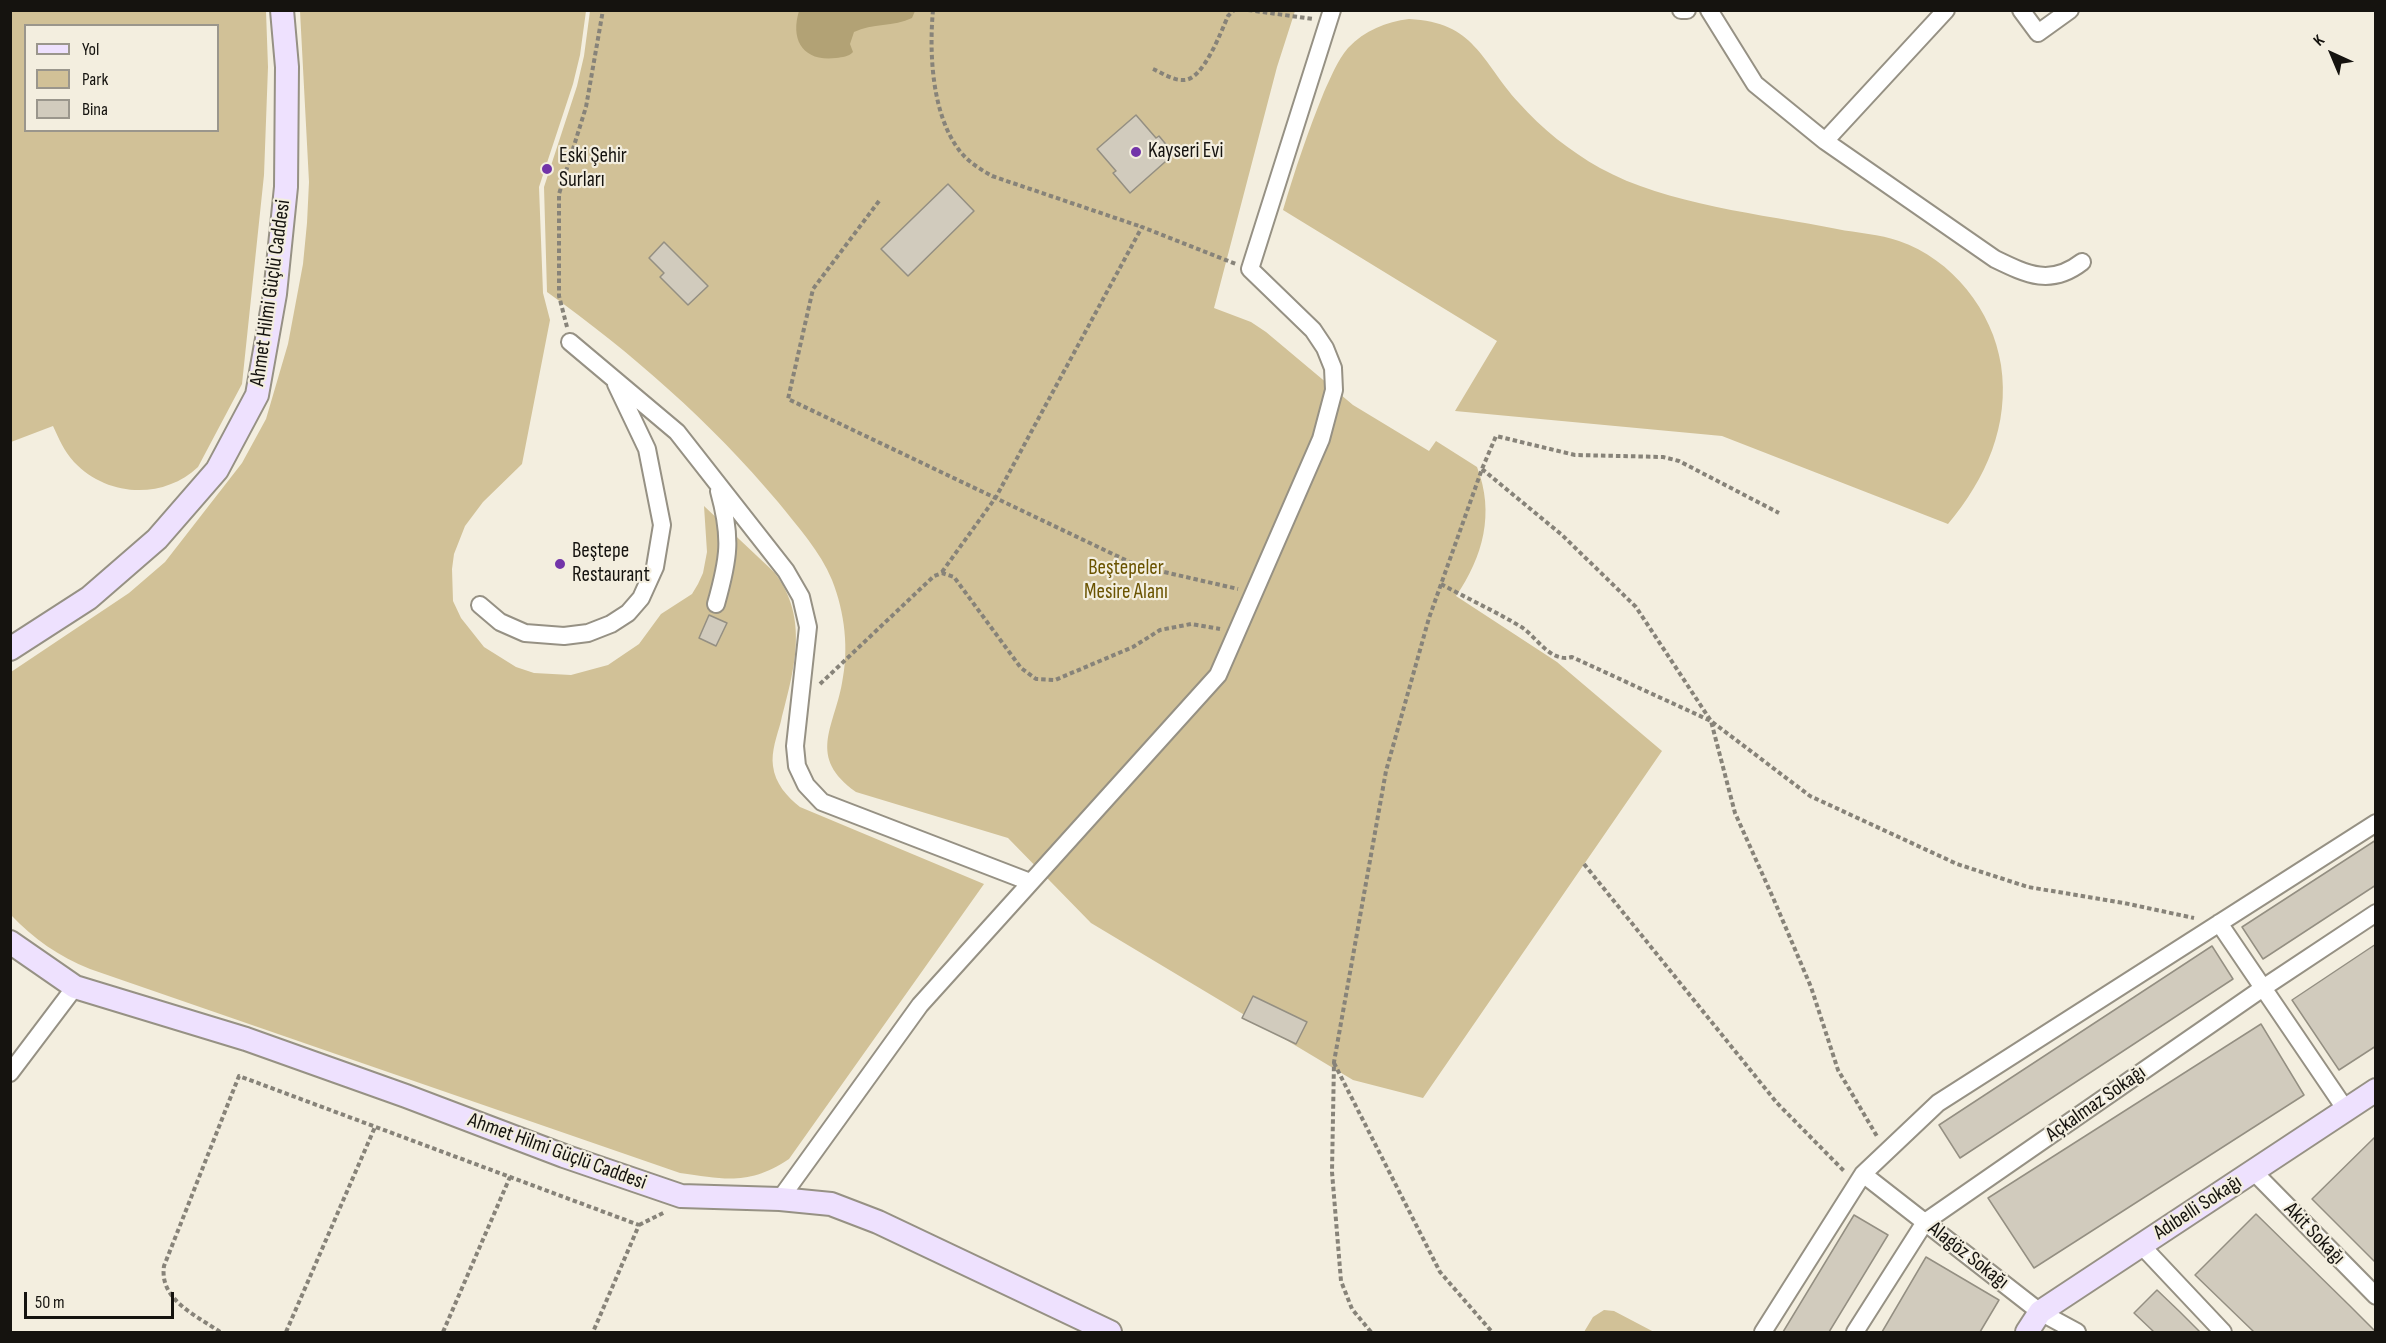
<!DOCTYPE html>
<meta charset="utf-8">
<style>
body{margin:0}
#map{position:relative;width:2386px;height:1343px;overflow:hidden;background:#f3eedf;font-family:"Sofia Sans Condensed",sans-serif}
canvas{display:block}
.frame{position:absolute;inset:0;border:12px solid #15130f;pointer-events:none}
.legend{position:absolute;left:24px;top:24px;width:195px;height:108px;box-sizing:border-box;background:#f3eedf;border:2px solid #9a968c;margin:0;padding:8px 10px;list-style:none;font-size:18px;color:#15130f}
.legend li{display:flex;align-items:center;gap:12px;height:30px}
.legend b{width:30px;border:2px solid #9a968c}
.north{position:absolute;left:2302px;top:24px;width:60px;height:60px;-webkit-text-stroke:4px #f3eedf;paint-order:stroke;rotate:316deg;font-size:16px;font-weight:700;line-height:24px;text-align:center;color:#15130f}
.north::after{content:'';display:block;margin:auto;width:21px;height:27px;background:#15130f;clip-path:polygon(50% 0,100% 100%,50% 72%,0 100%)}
.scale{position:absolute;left:24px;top:1292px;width:150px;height:27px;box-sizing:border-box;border:3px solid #15130f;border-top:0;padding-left:8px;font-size:18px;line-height:21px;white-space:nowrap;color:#15130f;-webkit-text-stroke:4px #f3eedf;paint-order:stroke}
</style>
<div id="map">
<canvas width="2386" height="1343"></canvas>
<div class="frame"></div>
<ul class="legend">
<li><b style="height:8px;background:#eee1fe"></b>Yol</li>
<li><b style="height:16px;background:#d1c197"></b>Park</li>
<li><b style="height:16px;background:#d1cbbd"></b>Bina</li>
</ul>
<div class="north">K</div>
<div class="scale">50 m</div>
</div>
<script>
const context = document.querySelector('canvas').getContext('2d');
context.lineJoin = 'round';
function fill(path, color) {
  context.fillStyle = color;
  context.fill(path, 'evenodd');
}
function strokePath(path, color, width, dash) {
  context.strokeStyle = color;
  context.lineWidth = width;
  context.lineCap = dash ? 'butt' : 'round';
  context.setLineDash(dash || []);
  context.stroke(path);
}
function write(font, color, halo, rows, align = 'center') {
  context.font = font + ' "Sofia Sans Condensed",sans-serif';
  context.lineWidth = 4.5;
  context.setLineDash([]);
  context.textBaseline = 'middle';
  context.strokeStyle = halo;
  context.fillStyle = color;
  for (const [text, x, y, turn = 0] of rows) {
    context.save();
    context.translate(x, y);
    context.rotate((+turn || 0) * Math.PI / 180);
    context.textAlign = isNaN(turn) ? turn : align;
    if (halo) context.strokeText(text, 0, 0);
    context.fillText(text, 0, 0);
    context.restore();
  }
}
const green = new Path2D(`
 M10 11H266L268 67 264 175 242 384 198 467C163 500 107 497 74 462 64 451 59 439 53 426L11 442ZM26 26H218V130H26Z
 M300 11H586L580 55 573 84 539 187 543 293 550 320 522 464 483 502 465 526 454 554 452 569 453 601 461 618 484 647 516 667 534 673 571 675 608 665 639 644 661 614 692 594 698 584 703 573 707 552 704 506 774 572C810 618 794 670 781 721 777 736 771 751 773 766 775 783 787 797 800 807L984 884 789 1159C748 1186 725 1179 680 1173L90 969C58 956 34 939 11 915V672L129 593 165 562 242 463 266 419 288 344 303 264 307 223 309 182Z
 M590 11H1295L1277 67 1214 308 1251 322 1266 332 1353 405 1429 451 1436 441 1477 467C1495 513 1483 557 1456 596L1557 662 1662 751 1423 1098 1353 1080 1091 923 1008 838 856 792C807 757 834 728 842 683 849 649 845 613 832 580 820 551 798 527 778 502 711 422 632 353 547 292L544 187 577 86 584 56Z
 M1409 19C1475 22 1481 61 1519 103 1542 129 1570 151 1600 168 1667 205 1762 214 1837 229 1857 233 1880 234 1899 241 1952 259 1993 311 2001 365 2010 425 1986 479 1948 524L1722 436 1455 411 1497 341 1283 210C1295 170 1308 131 1324 92 1331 77 1337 61 1348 48 1365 30 1386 22 1409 19Z
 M1604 1310 1614 1311 1654 1332H1584L1593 1317Z`);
const water = new Path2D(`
 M799 11V10L915 11 912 18C894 27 872 23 854 32L850 44 853 52C848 57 843 57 836 58 803 62 790 40 799 11Z`);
const building = new Path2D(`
 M1136 115 1156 138 1159 136 1174 154 1130 193 1113 173 1116 171 1097 149Z
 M948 184 974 211 908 276 881 249Z
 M664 242 708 286 688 305 660 277 664 273 649 258Z
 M709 615 727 623 716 646 699 638Z
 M2376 840V885L2263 959 2242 927Z
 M2376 944V1046L2339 1070 2292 1000Z
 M2212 946 2233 979 1960 1158 1939 1125Z
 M1253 996 1307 1022 1296 1044 1242 1018Z
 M2261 1024 2304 1095 2034 1268 1988 1198Z
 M2376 1136V1263L2312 1199Z
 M2256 1214 2350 1306 2376 1332H2254L2195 1275Z
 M1854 1215 1888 1235 1829 1332H1783Z
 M1926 1257 1999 1300 1980 1332H1882Z
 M2157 1290 2180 1312 2200 1332H2154L2134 1313Z`);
const path = new Path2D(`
 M933 10C929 54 932 114 959 150 968 162 980 169 992 176L1142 227
 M1248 10 1313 19
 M1153 69C1162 73 1174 81 1184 80 1203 80 1221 32 1228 16L1234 10
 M879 201 813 289 788 399 1138 566 1238 589
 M567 327 559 296V194L586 107 603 10
 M1482 469 1562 535 1636 607 1711 721 1735 813 1774 900 1811 987 1838 1070 1878 1138
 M942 572 996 497 1142 227 1236 264
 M1441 584C1468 599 1497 612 1523 628 1538 639 1551 663 1572 657L1711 721 1810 796 1957 864 2028 887 2124 903 2194 918
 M820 684 934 576 942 573 954 577 1021 668 1036 679 1055 680 1133 647 1160 630 1191 624 1220 629
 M1584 864 1777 1103 1845 1172
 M1334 1063 1440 1272 1492 1332
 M639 1225 665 1212
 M220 1332C196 1315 159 1300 164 1266L239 1076 639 1225 593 1332
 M286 1332 375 1127
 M443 1332 510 1177
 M1371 1332 1352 1309 1341 1281 1332 1172 1334 1062 1386 771 1429 618 1482 469 1496 436 1575 455 1663 457 1679 461 1779 513`);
const street = new Path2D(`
 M1681 10H1687
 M1709 10 1755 84 1825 141 1995 259C2028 275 2051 286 2082 262
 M2021 10 2038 33 2070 10
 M1825 141 1946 10
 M570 342 677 432 786 571 801 597 808 627 795 746 797 766 806 785 822 802 1030 882
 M716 604C729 558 732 538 719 491
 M480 605 500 622 525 633 564 636 588 633 611 624 628 613 641 598 655 567 662 525 647 449 616 384
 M2219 923 2346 1110
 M10 1073 75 987
 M2253 1171 2376 1296
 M1863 1174 2040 1312 2077 1332
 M780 1199 920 1005 1218 675 1321 439 1334 390 1333 368 1325 348 1313 330 1250 269 1332 10
 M2141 1245 2223 1332
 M1763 1332 1863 1174 1938 1103 2376 823
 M1855 1332 1925 1222 2263 988 2376 913`);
const secondary = new Path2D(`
 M10 649 89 598 157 539 217 470 257 395 275 294 286 187 287 67 282 10
 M10 942 75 987 246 1039 406 1096 564 1156 681 1196 780 1199 831 1204 878 1222 1110 1332
 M2027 1332 2040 1312 2376 1090`);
const markers = [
 [1136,152,6,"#7234a9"],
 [547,169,6,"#7234a9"],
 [560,564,6,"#7234a9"]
];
const poiNames = [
 ["Kayseri Evi",1148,152],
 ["Eski Şehir",559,157],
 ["Surları",559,181],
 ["Beştepe",572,552],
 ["Restaurant",572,576]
];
const streetNames = [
 ["Ahmet Hilmi Güçlü Caddesi",271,293,-82],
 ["Açkalmaz Sokağı",2096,1104,-35],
 ["Ahmet Hilmi Güçlü Caddesi",557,1152,20],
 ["Adıbelli Sokağı",2198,1208,-33],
 ["Akit Sokağı",2314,1234,46],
 ["Alagöz Sokağı",1968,1256,38]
];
const parkNames = [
 ["Beştepeler",1126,569],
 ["Mesire Alanı",1126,593]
];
fill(green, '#d1c197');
fill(water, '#b2a275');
fill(building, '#d1cbbd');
strokePath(building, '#948f82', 1.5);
strokePath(street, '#969184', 20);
strokePath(secondary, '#969184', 26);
strokePath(path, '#878379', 4, [4.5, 3]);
strokePath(street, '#fff', 16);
strokePath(secondary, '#eee1fe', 22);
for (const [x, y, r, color] of markers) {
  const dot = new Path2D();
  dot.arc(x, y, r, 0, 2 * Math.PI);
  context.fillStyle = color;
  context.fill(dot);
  strokePath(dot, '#f3eedf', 2);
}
write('21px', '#15130f', '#f3eedf', poiNames, 'left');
write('21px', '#15130f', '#f3eedf', streetNames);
write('21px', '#6a5300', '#f3eedf', parkNames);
</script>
